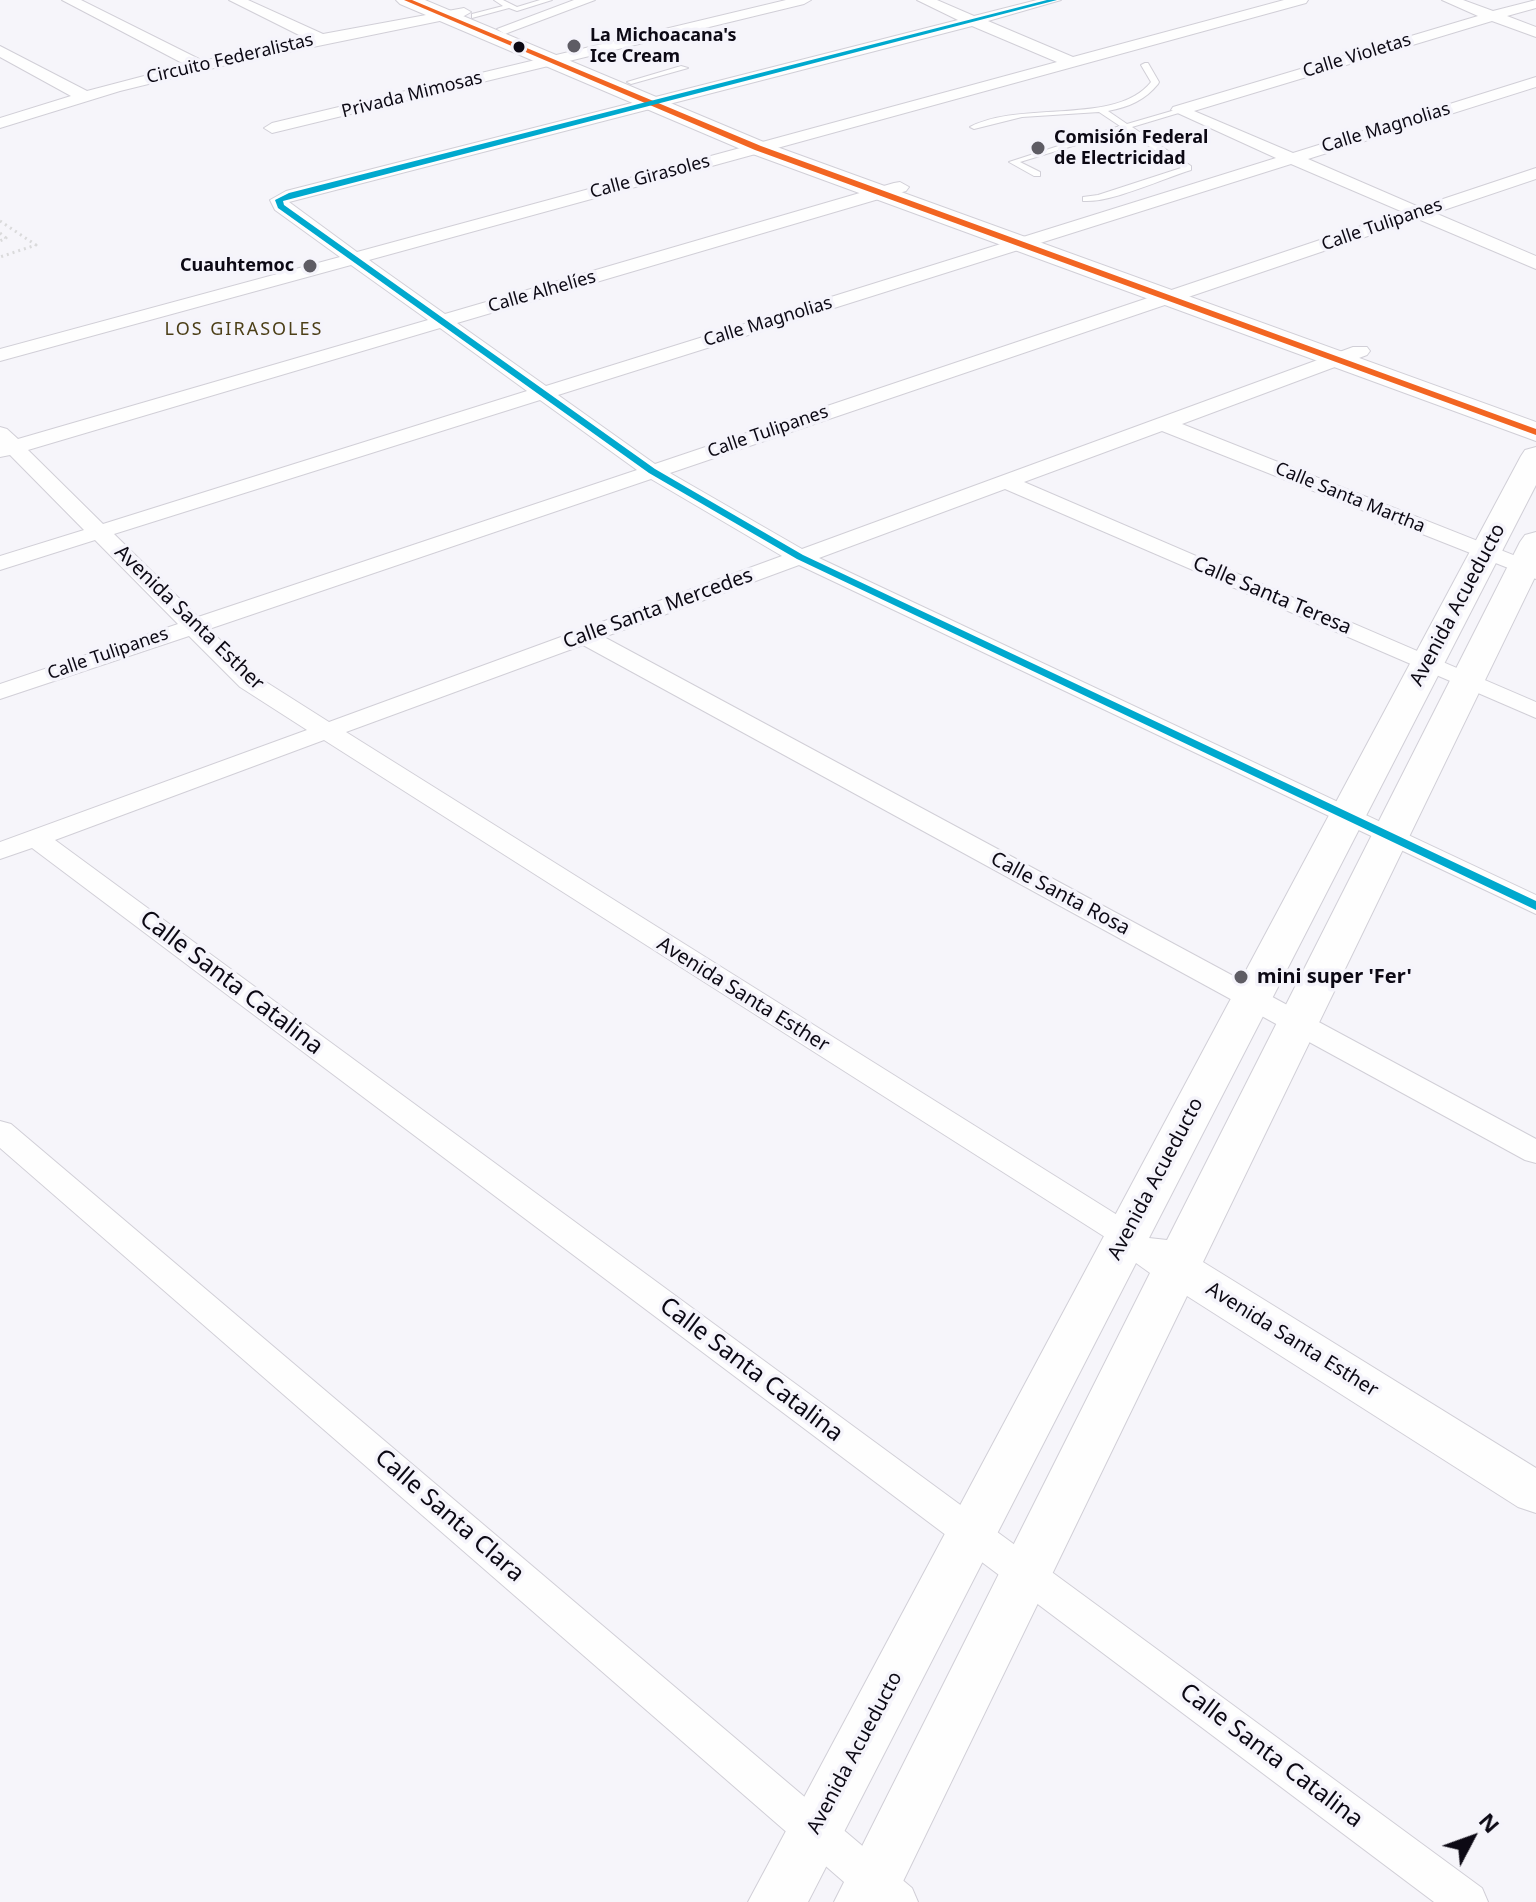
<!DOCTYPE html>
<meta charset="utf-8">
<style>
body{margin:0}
#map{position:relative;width:1536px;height:1902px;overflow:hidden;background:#f6f5fa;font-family:"Noto Sans",sans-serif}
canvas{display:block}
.north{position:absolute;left:1432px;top:1798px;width:80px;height:80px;-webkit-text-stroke:6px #f5f4fb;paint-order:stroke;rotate:49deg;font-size:22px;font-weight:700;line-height:32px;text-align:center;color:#0c0914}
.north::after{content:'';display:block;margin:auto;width:28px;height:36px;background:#0c0914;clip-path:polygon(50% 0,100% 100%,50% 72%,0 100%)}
</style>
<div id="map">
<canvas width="1536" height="1902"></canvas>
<div class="north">N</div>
</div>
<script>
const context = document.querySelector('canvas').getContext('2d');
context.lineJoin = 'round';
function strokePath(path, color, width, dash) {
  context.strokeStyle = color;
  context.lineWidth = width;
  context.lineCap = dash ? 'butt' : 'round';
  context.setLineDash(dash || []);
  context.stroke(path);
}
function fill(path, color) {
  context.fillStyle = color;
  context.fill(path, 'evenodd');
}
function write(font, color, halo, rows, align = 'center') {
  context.font = font + ' "Noto Sans",sans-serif';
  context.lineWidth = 7;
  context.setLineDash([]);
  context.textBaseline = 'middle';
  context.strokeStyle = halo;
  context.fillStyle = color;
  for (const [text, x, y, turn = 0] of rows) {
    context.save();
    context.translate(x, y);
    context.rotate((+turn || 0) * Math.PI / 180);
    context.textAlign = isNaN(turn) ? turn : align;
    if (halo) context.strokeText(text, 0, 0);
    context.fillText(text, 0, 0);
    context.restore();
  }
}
const path = new Path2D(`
 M0 221 36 245 0 257
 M0 233 6 238 0 241`);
const lane = new Path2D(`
 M494 0H503L517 7 540 0H552L517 11 509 8 472 18V14L503 6Z
 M1145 63H1148L1159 82 1158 84C1145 100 1129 107 1108 111L1127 124 1182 108V112L1132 127 1191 166V170C1162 179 1111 203 1083 201V197L1098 195 1181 168 1125 130 1020 162 1040 172V176H1034L1009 162 1120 126 1099 112 1022 117 974 129 970 127C1021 100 1116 126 1151 82L1141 65Z
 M681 66 688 68 631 84 627 82Z`);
const street = new Path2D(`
 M62 0H81L203 61 305 38 229 0H248L323 34 464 8 471 12 464 16 230 64 120 91 0 128V118L71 96 0 57V46L87 91 186 65Z
 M574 0H595L510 32 505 34 497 29Z
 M786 0H811L804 4 272 133 264 128 272 123Z
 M917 0H937L974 16 1037 0H1061L988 21 1073 57 1284 0H1308L1306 3 369 260 445 314 894 183 900 182 909 187 906 191 457 323 546 386 1276 158 1171 110 1173 107 1478 16 1442 0H1463L1493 11 1536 0V8L1507 16 1536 27V37L1492 21 1194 111 1293 153 1536 77V87L1308 159 1419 207 1536 168V179L1435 213 1536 256V269L1418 219 670 473 802 549 1353 347H1367L1370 351 1367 355 1182 424 1536 564V579L1162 431 1024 482 1536 702V718L1005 489 819 558 1536 895V914L799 565 604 637 1536 1139V1163L1525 1160 583 645 346 732 1138 1228 1143 1236 1138 1244 1127 1247 1116 1244 324 740 55 840 1482 1888 1488 1902H1434L32 848 0 859V842L307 730 240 687 189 636 0 699V684L178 624 95 540 0 570V556L84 530 10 455 0 457V427L7 429 18 439 428 320 351 265 0 361V349L340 257 275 210 270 200 286 191 958 20ZM972 26 1057 62 357 252 289 202ZM1291 164 1403 212 655 464 558 395ZM440 328 527 391 103 524 28 450ZM540 400 637 470 198 617 114 534ZM651 479 782 556 329 722 258 677 209 629Z
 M0 1121 11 1124 912 1888 918 1902H867L0 1148Z`);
const secondary = new Path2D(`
 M396 0H425L766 143 1536 422V441L750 153 400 4Z
 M1536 447V485L1149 1238 1167 1240 1520 542 1525 535 1536 532V575L1203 1262 1536 1468V1513L1518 1507 1187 1296 893 1902H834L1150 1273 1136 1263 808 1902H748L1521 456 1525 450Z`);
const bus1 = new Path2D(`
 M404 0H412L761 146 1536 429V435L755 150Z`);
const bus2 = new Path2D(`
 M1047 0H1057L283 201 284 205 655 469 803 555 1536 901V910L797 559 649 473 278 208 275 200 289 193Z`);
const markers = [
 [574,46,8,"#5e5c64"],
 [519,47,7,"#0c0914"],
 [1038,148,8,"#5e5c64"],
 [310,266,8,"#5e5c64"],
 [1241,977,8,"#5e5c64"]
];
const farPoinames = [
 ["La Michoacana's",590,36],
 ["Ice Cream",590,57],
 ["Comisión Federal",1054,138],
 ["de Electricidad",1054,159],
 ["Cuauhtemoc",294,266,"right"]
];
const farStreetnames = [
 ["Calle Violetas",1357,56,-17],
 ["Circuito Federalistas",230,59,-13],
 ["Privada Mimosas",412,95,-14],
 ["Calle Magnolias",1386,128,-17],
 ["Calle Girasoles",650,177,-15],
 ["Calle Tulipanes",1382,225,-19],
 ["Calle Alhelíes",542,292,-16],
 ["Calle Magnolias",768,322,-17],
 ["Calle Tulipanes",768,432,-19],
 ["Calle Santa Martha",1350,498,22],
 ["Calle Tulipanes",108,654,-19]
];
const farNeighbourhoodnames = [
 ["LOS GIRASOLES",244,330]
];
const streetNames = [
 ["Calle Santa Teresa",1272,596,23],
 ["Avenida Acueducto",1458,605,-62],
 ["Calle Santa Mercedes",658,609,-20],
 ["Avenida Santa Esther",189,618,44],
 ["Calle Santa Rosa",1060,894,28],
 ["Avenida Santa Esther",743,995,32],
 ["Avenida Acueducto",1156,1179,-62],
 ["Avenida Santa Esther",1292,1340,32],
 ["Avenida Acueducto",855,1753,-62]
];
const poiNames = [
 ["mini super 'Fer'",1257,977]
];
const nearStreetnames = [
 ["Calle Santa Catalina",231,983,37],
 ["Calle Santa Catalina",751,1370,37],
 ["Calle Santa Clara",449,1516,41],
 ["Calle Santa Catalina",1271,1756,37]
];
strokePath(lane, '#d1cfd7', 2);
strokePath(street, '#d1cfd7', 2);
strokePath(secondary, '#d1cfd7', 2);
strokePath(path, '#dadadb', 3, [2, 4]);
fill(lane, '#fefefe');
fill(street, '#fefefe');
fill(secondary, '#fefefe');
fill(bus1, '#f26522');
fill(bus2, '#00a9ce');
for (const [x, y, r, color] of markers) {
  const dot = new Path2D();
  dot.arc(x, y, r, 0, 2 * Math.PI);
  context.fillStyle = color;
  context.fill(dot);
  strokePath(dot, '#f5f4fb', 3);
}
write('bold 18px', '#0c0914', '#f5f4fb', farPoinames, 'left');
write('18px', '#0c0914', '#f5f4fb', farStreetnames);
context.letterSpacing = '2px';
write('18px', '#4c3f17', '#f5f4fb', farNeighbourhoodnames);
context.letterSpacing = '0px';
write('20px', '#0c0914', '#f5f4fb', streetNames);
write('bold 20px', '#0c0914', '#f5f4fb', poiNames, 'left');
write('24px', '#0c0914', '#f5f4fb', nearStreetnames);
</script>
